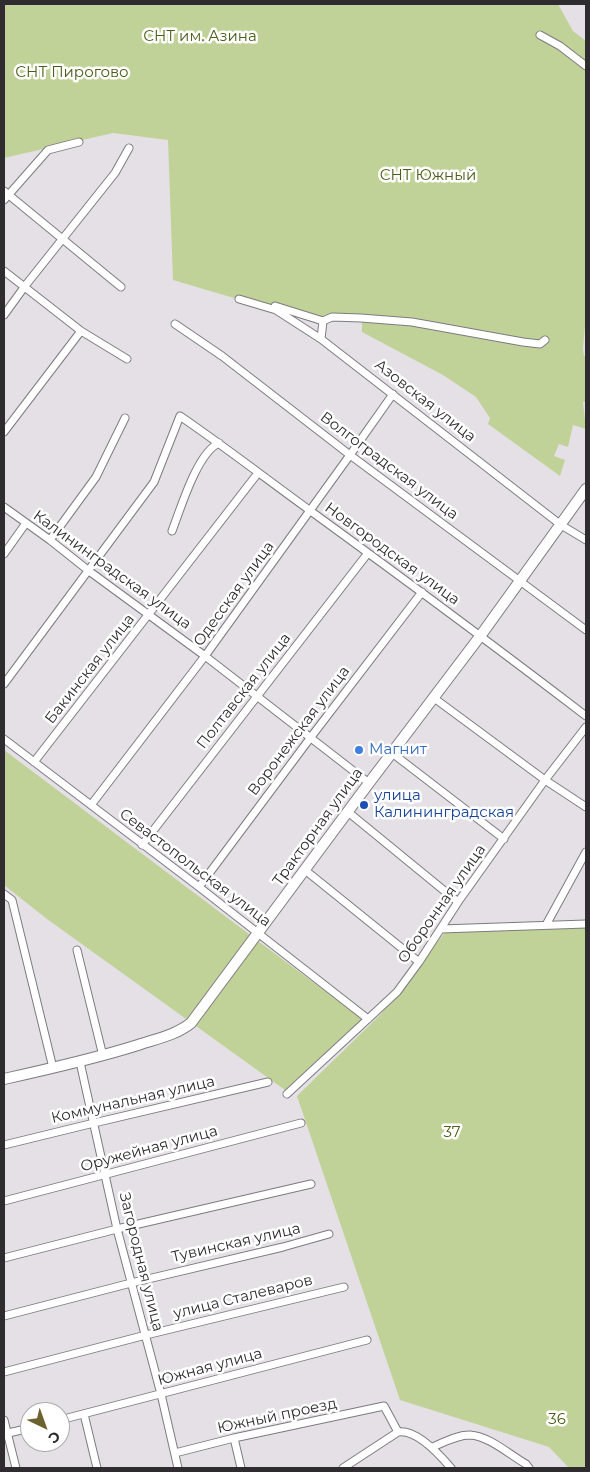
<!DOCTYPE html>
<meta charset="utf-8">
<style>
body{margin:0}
#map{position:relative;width:590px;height:1472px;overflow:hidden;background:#e4e0e6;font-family:Montserrat,sans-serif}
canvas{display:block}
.frame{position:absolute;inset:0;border:5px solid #2e2c2e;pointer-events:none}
.north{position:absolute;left:20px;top:1402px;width:50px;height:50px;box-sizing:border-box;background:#fff;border:1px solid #ababab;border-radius:50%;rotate:138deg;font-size:14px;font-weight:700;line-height:20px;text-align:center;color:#2e2c2e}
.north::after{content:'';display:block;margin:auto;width:18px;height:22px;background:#6c622f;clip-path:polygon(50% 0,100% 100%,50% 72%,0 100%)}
</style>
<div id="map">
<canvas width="590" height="1472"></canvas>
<div class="frame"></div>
<div class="north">С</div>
</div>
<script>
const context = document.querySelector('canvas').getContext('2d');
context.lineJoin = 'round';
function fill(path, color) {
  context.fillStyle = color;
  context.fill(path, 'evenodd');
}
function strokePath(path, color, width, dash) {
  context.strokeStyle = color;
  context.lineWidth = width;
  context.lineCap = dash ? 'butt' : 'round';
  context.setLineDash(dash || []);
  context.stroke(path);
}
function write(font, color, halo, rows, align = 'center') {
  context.font = font + ' Montserrat,sans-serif';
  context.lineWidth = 5;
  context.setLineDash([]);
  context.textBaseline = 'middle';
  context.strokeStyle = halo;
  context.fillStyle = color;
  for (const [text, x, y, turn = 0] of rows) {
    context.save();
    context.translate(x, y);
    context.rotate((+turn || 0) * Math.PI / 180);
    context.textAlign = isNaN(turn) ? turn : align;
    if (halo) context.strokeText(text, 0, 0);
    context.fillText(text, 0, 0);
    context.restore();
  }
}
const green = new Path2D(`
 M4 4H558L573 31 586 41V314L583 349 584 356 586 357V402H583L586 429 573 425 568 447 559 444 554 456 565 460 560 476 488 424 490 418 476 397 443 375 362 332V320L339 318 312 321 173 280 168 140 113 133 4 158Z
 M4 750 362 1019 285 1090 47 919 4 885Z
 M586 928V1468H569L549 1447 400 1400 297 1096 381 1014 447 930Z`);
const street = new Path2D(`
 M540 35 560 46 586 66
 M4 191 121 287
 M4 200 48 150 79 142
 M4 271 81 331 127 359
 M239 299 276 310 321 339 561 525 586 540
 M275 306 323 321 332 317 361 318 412 322 523 342 540 344 545 340
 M4 315 25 286 115 173 129 148
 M175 324 222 356 350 455 586 630
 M321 339 323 321
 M4 432 81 331
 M4 507 50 540 89 571 205 656 369 783
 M172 531C181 508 197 453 219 443
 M50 540 96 477 125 418
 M4 554 26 523
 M4 684 154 482 180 416C225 447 268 480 312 512 404 579 496 647 586 716
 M434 698 545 780 586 807
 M4 739 199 887 368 1019
 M392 753 504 839
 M34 762 258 473
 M91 805 205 656 350 455 393 394
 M348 812 458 902
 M142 845 368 553
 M305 870 419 962
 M199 887 311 737 422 592
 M4 894 12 900 53 1068
 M546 925 586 852
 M441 929 586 924
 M77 950 103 1056
 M80 1062 117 1229 161 1394 178 1468
 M287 1094 397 992 419 962 458 902 545 780 586 727
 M4 1145 94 1123 268 1082
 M4 1201 301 1123
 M4 1258 117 1229 311 1184
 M4 1316 131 1283 283 1247 329 1234
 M4 1372 146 1335 344 1287
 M84 1414 97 1468
 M4 1420 16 1468
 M60 1420 367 1340
 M4 1434 30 1428
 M234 1438 241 1468
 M433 1447C444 1442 457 1435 470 1435 489 1436 510 1455 526 1464L529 1468
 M175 1453 234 1438 384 1406 398 1432
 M343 1468 398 1432C417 1429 440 1455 451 1468`);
const secondary = new Path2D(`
 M4 1079C49 1069 94 1059 138 1045 156 1039 176 1035 191 1023L369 783 481 635 586 489`);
const markers = [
 [359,750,5,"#3f7fe0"],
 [364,805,5,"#1a4fb4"]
];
const parkNames = [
 ["СНТ им. Азина",200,37],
 ["СНТ Пирогово",72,73],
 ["СНТ Южный",428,176],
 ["37",452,1133],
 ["36",557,1420]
];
const streetNames = [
 ["Азовская улица",425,401,38],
 ["Волгоградская улица",389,466,37],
 ["Новгородская улица",392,554,36],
 ["Калининградская улица",112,570,36],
 ["Одесская улица",234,594,-54],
 ["Бакинская улица",90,669,-52],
 ["Полтавская улица",244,691,-52],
 ["Воронежская улица",299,731,-53],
 ["Тракторная улица",318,827,-54],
 ["Севастопольская улица",195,868,37],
 ["Оборонная улица",442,904,-55],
 ["Коммунальная улица",133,1100,-13],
 ["Оружейная улица",149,1149,-15],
 ["Тувинская улица",236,1243,-13],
 ["Загородная улица",141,1262,76],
 ["улица Сталеваров",243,1297,-14],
 ["Южная улица",210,1367,-15],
 ["Южный проезд",277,1416,-12]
];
const shopNames = [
 ["Магнит",369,750]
];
const transitNames = [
 ["улица",374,796],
 ["Калининградская",374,813]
];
fill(green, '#c0d298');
strokePath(street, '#7e7b80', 9);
strokePath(secondary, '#7e7b80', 12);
strokePath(street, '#fff', 7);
strokePath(secondary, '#fff', 10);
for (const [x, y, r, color] of markers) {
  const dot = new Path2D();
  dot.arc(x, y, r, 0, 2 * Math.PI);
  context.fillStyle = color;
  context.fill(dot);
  strokePath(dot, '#fff', 2);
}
write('15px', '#4c5d1a', '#fff', parkNames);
write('15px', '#2e2c2e', '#fff', streetNames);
write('15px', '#366cbe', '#fff', shopNames, 'left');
write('15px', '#164399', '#fff', transitNames, 'left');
</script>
